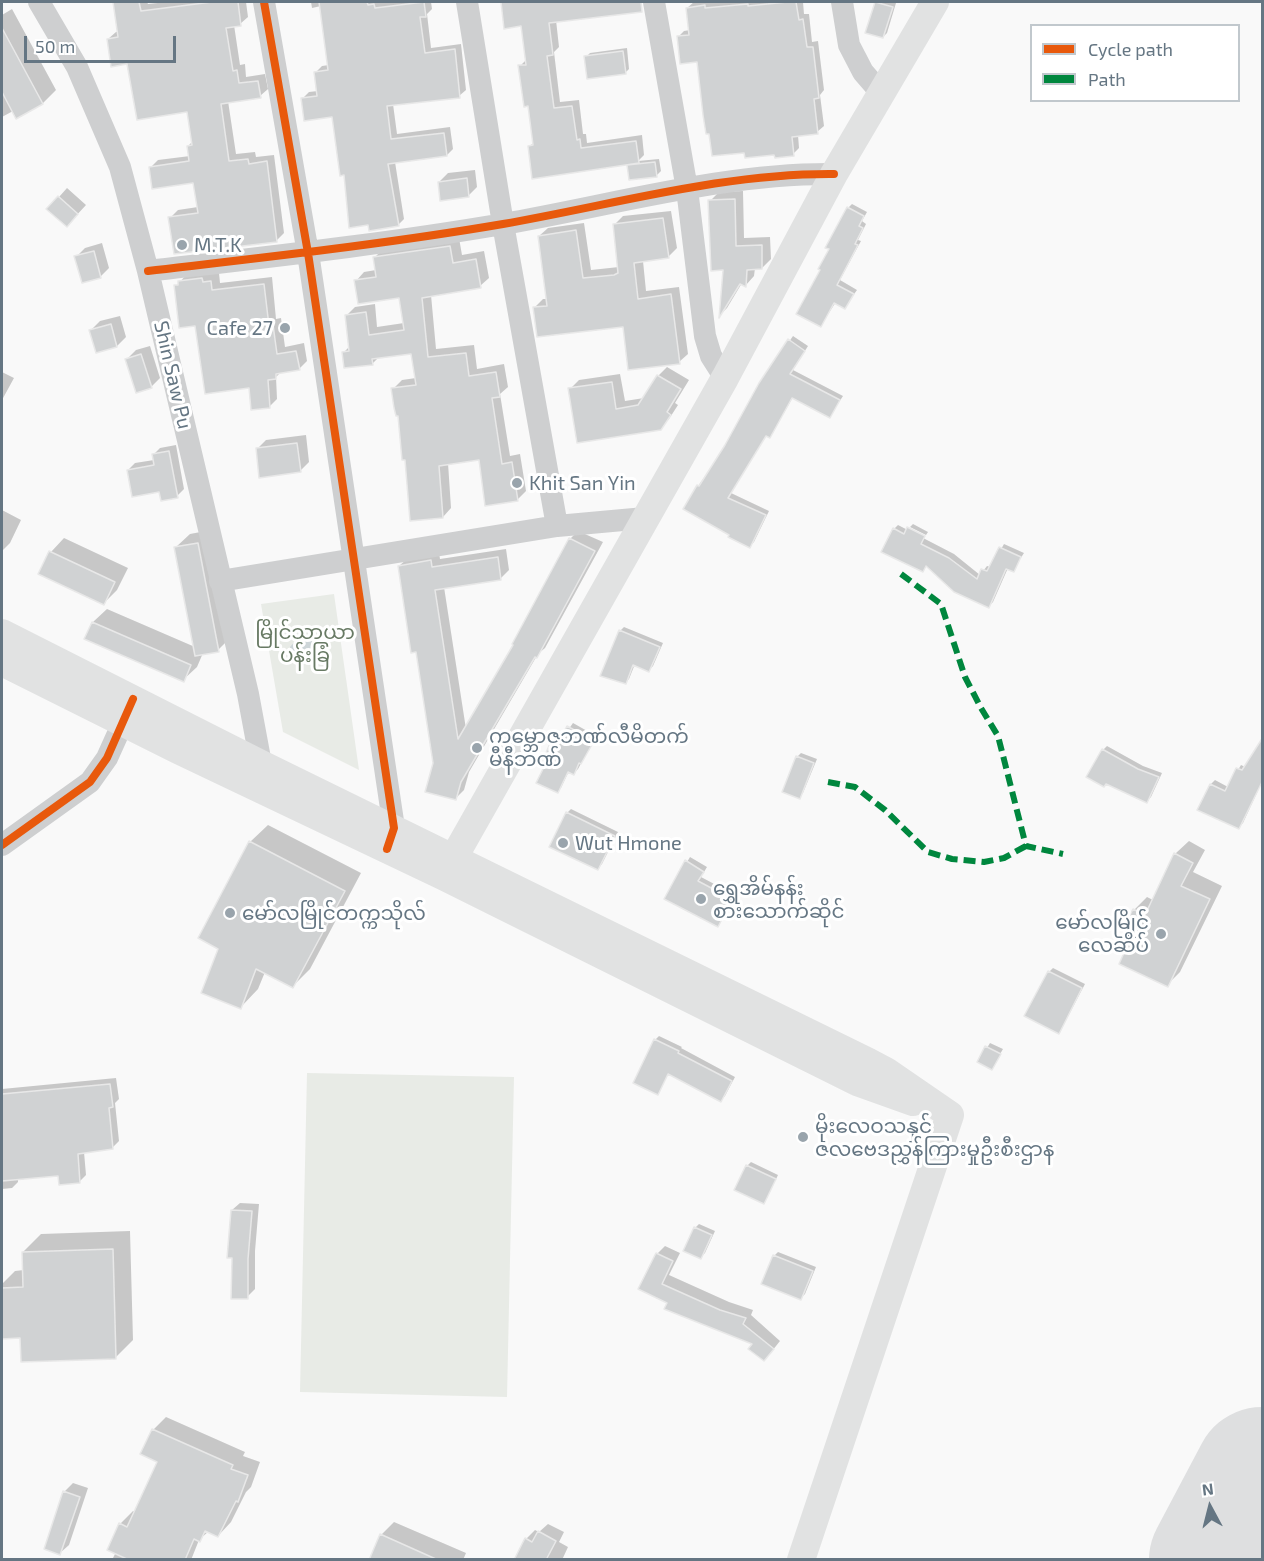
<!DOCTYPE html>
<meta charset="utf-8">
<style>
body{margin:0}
#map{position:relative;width:1264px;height:1561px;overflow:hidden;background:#f9f9f9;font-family:"Exo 2",sans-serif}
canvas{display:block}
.frame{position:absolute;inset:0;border:3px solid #657683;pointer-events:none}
.legend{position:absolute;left:1030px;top:24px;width:210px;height:78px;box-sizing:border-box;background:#fff;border:2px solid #c1c8cd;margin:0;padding:8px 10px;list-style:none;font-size:18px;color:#657683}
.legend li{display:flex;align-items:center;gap:12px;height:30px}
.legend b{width:30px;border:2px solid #c1c8cd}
.north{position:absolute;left:1180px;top:1477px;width:60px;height:60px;-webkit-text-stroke:4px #fff;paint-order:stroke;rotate:353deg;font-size:16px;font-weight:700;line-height:24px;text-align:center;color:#657683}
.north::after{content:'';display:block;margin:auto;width:21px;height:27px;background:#657683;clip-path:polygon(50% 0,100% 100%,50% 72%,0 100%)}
.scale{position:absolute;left:24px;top:36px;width:152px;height:27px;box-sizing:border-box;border:3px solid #657683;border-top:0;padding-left:8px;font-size:18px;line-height:21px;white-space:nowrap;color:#657683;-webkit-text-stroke:4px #fff;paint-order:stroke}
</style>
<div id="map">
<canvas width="1264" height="1561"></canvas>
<div class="frame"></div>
<ul class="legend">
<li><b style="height:8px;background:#e8590c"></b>Cycle path</li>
<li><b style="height:8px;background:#00873e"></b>Path</li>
</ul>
<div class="north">N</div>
<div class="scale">50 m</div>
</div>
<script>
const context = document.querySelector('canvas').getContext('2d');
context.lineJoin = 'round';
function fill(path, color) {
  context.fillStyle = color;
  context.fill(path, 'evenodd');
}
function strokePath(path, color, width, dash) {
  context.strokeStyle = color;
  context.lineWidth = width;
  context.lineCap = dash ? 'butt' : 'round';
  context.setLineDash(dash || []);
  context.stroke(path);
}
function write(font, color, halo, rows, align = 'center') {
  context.font = font + ' "Exo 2","Noto Sans Myanmar",sans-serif';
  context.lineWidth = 6;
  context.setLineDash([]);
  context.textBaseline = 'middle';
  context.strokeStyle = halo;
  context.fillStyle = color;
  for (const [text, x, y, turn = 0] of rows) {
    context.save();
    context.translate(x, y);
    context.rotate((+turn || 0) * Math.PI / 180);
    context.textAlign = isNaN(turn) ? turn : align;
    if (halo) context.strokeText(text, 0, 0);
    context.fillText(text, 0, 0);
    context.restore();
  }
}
const green = new Path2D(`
 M334 594 359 770 283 732 261 604Z
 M307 1073 514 1077 507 1397 300 1392Z`);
const water = new Path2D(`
 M320 636 318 642 322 652 313 649 299 655 291 650 290 647C294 642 298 640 304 638L308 641H314Z`);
const shadow = new Path2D(`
 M115 2H147L148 4 167 2H246L248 17 240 24 234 25 240 65 245 64 246 77 265 74 268 89 260 96 228 101 236 154 255 152 256 157 274 155 284 233 277 240 170 218 178 210 198 207 195 181 150 168 158 160 190 156 188 146 193 141 188 110 129 63 108 39 116 32 119 31Z
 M311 2H431L432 9 427 14 431 48 461 44 466 90 459 96 393 104 397 134 450 127 453 149 447 155 395 162 404 219 398 225 345 174 334 115 303 98 309 92 318 91 315 73 322 66 329 65 321 6 312 8Z
 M502 2H635V5L556 20 559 47 554 52 560 102 579 100 583 134H586L587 143 642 135 644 155 638 161 659 159 661 171 657 175 629 166 633 162 529 147 534 142 529 104 520 66 527 59 522 25 505 27Z
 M694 2H803L804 14H809L812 42 818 41 824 90 820 95 824 126 817 132 798 135 799 148 793 154 746 151 699 61 678 37 684 31 690 30 687 8Z
 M877 2 896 3 887 33 883 37 867 32Z
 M12 9 56 90 43 103 17 117 13 111 2 117V15Z
 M627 48 629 69 625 73 586 57 590 53Z
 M475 170 477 187 468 196 439 182 448 173Z
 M67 188 86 205 75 217 59 197Z
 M743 191 744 238 770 237 771 259 762 268H755L754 276 746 285 742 283 727 308 721 314 725 269 710 201 719 192Z
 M852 204 867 212 862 221 866 224 858 240 861 241 840 280 857 290 845 307 836 302 821 325 822 269 848 208Z
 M671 211 677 248 668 257 643 261 646 291 679 287 688 354 679 362 624 325 534 308 543 299H548L539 236 548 228 584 223 591 270 619 267 614 225 623 216Z
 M459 238 462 255 484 251 489 278 480 286 431 295 436 349 474 345 477 369 504 364 508 387 500 394 510 456 520 454 526 491 517 500 480 458 448 463 451 508 443 517 407 458 393 389 402 380 416 378 412 352 379 357 372 364 344 352 350 346 347 315 355 307 375 304 377 327 404 323 401 297 356 281 364 272 376 270 374 258 383 249Z
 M102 243 109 268 100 277 76 257 85 248Z
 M219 273 220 283 272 277 276 319 281 318 285 347 304 343 307 361 299 369 281 372 276 377 277 399 269 407 196 324 176 286 187 274Z
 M120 316 126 337 117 346 91 330 100 321Z
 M793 336 808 346 793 370 843 396 830 416 793 397 773 432 769 436 766 435 731 493 769 511 754 542 750 546 685 509 698 486 727 446 760 384Z
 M150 346 160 378 151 387 127 359 136 350Z
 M667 367 689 380 675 403 678 405 669 419 660 428 570 389 579 380 620 374 625 401 644 398 658 376Z
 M2 372 14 378 2 400Z
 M306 435 309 462 300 471 257 449 266 440Z
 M176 445 184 489 177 496 160 490 128 470 135 463 154 460 153 455 160 448Z
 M2 510 21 520 10 543 2 551Z
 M913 524 928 532 926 535 910 527Z
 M898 525 954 554 980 575 987 566 991 567 1004 544 1024 553 1013 570 1008 568 993 602 989 606 927 566 923 570 894 529Z
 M211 530 231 637 218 650 203 653 197 667 183 680 86 638 93 622 107 609 195 647 176 547 190 534Z
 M578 531 603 542 545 648 538 654 469 772 464 790 456 798 434 763 417 650 399 566 408 558 439 553 440 559 506 549 509 570 501 578 444 587 466 729 515 645 570 539Z
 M64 538 128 568 117 590 104 603 51 552Z
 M624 627 663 643 653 666 649 670 635 664 629 679 625 683 620 631Z
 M573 723 596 736 578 769 574 773 569 771 561 788 557 792 549 762 553 741 557 737 561 740Z
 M1107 746 1143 766 1162 773 1151 797 1147 801 1103 750Z
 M801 753 817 759 803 793 799 797 797 757Z
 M1241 765 1262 775V782L1243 823 1239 827 1211 784 1215 780 1228 787Z
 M571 809 618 832 602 864 598 868 567 813Z
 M268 825 361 873 310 969 293 986 265 972 258 989 241 1007 220 948 250 842Z
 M1189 841 1205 850 1193 872 1222 886 1180 972 1167 985 1134 935V910L1147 897 1153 900 1176 853Z
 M690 857 707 867 701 877 735 895 717 925 666 898Z
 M1053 968 1085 984 1062 1028 1058 1032 1049 972Z
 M659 1036 682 1047 681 1048 735 1077 725 1096 721 1100 669 1073 658 1093 655 1040Z
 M990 1043 1003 1049 992 1068 979 1061Z
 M116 1078 119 1099 115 1103 119 1141 112 1148 84 1152 86 1175 80 1181 59 1174 18 1178V1182L12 1188 2 1189V1089Z
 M751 1162 778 1175 767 1198 763 1202 747 1166Z
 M240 1203 259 1204 255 1251V1289L247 1297 232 1210Z
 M699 1224 715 1231 705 1253 701 1257 695 1228Z
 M130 1231 133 1340 115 1358 21 1336 2 1337V1284L15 1271 24 1270 23 1252 41 1234Z
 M665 1246 680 1253 669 1275 729 1302 753 1310 751 1315 780 1341 772 1351 640 1289 657 1254Z
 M778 1252 816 1267 805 1294 801 1298 774 1256Z
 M166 1417 245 1452 243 1456 260 1462 251 1487 246 1492 231 1522 218 1536 209 1531 199 1540 191 1560H112L116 1552 120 1524 133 1511 136 1512 159 1461 153 1430Z
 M73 1483 88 1488 69 1545 60 1553 64 1492Z
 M394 1522 466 1553 463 1560H370L381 1535Z
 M548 1524 564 1532 559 1542 568 1547 562 1560H525L526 1539 535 1530 539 1532Z`);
const runway = new Path2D(`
 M1217 1560 1262 1475`);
const building = new Path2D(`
 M113 2H139L141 11 212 2H238L241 26 226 28 233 71 237 70 239 83 258 81 261 98 221 104 229 161 248 159 249 164 267 161 277 242 174 254 168 217 198 213 193 183 152 189 149 167 189 161 187 146 192 145 187 112 137 120 127 64 111 67 107 39 118 37Z
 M319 2H367L368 5 374 4 375 8 424 2 426 17H420L425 53 455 49 460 98 387 106 391 139 444 133 447 156 388 164 399 226 369 231 368 225 349 228 344 175 340 176 332 117 304 121 301 98 317 96 314 72 328 70Z
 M501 2H641L642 12 549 23 553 55 547 56 554 108 572 106 577 140 580 139 581 148 636 141 639 163 532 179 528 146 533 145 528 106 524 107 518 65H526L521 26 504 29Z
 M787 2H796L799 20 803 19 807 47H813L819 98 814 99 818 134 792 137 794 156 775 158 774 155 745 158 744 153 712 156 709 134H706L703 115 697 62 680 64 677 36 689 35 686 8 705 5V8L748 4V6Z
 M875 2 893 7 883 38 865 33Z
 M2 28 43 104 16 119 2 92Z
 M623 51 626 74 587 79 584 56Z
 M655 162 657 177 629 180 627 165Z
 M467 178 469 197 440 201 438 182Z
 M58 196 78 214 67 227 46 209Z
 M735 199 736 246 762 245V269L747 270 746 287 740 284 719 318 723 270 711 271 708 200Z
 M847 207 864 216 859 226 863 228 855 244 858 245 837 285 854 294 845 309 834 303 821 327 796 314 820 270 818 269 829 249 825 248Z
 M663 218 669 258 634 263 638 299 671 294 680 364 628 370 623 327 537 337 533 307 547 306 538 236 576 230 583 278 614 275 618 273 613 224Z
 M450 246 453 263 476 259 481 288 422 298 428 357 466 353 469 376 496 372 500 397 492 398 502 464 512 462 518 501 485 506 479 460 439 466 443 518 410 521 405 460H402L398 416H396L394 408 391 388 416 385 411 354 372 359 373 365 344 368 342 352 349 351 345 315 366 312 369 335 404 330 399 298 358 304 354 280 376 277 373 257Z
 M94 251 101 278 82 283 74 256Z
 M202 278 203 282 211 281 212 290 264 284 269 326 273 325 277 354 296 351 300 370 276 374V379L268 380 270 408 251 410 249 388 205 394 195 326 179 328 174 285H178V281Z
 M111 324 117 347 96 353 89 330Z
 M788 339 805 351 790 374 840 400 830 418 792 398 770 438 766 436 728 498 766 515 750 548 728 537 729 535 683 509 697 485 699 486 725 445 759 383Z
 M141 354 152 388 136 393 125 359Z
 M657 375 681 389 667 412 671 415 661 430 577 443 568 388 612 382 616 409 638 405Z
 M297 443 301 472 259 478 256 448Z
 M169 451 178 498 161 501 159 492 132 497 127 470 154 465 152 454Z
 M907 527 925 536 921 544 949 558 977 579 981 569 987 571 999 547 1021 557 1014 572 1006 569 989 608 954 592 926 566 923 572 881 552 893 528 904 534Z
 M569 538 595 551 537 658 535 657 461 782 456 800 425 792 433 763 416 652 411 653 398 566 431 560 432 567 498 557 501 580 435 590 458 739 513 645 512 644Z
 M198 543 219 652 195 656 174 547Z
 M49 551 115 582 104 605 38 574Z
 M92 622 191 665 184 682 84 639Z
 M619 630 660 647 649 672 633 665 626 684 600 676Z
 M567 726 594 741 581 764 579 763 574 775 568 772 558 793 536 783 546 763 542 762 551 741 558 743Z
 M1263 737V780L1239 829 1197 810 1210 784 1225 791 1236 768 1242 770Z
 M1102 749 1138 769 1159 777 1147 803 1106 784 1104 787 1086 777Z
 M796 756 814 763 800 799 782 792Z
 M566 812 615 836 598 870 549 847Z
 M249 841 345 891 293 988 256 969 241 1009 201 993 218 949 198 938Z
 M1174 853 1193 863 1181 886 1210 899 1168 987 1119 964 1132 935 1122 931 1133 909 1145 915Z
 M685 860 704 872 698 881 732 899 718 927 664 899Z
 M1048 971 1082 988 1059 1034 1024 1016Z
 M654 1039 679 1051 678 1053 732 1081 721 1102 668 1074 658 1095 633 1083Z
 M985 1046 1001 1054 992 1070 977 1062Z
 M110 1084 113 1107 109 1108 113 1149 78 1154 80 1183 59 1185 58 1176 2 1181V1094Z
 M746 1165 776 1179 764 1204 734 1190Z
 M231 1210 252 1211 248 1259V1299H231L232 1258H227Z
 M694 1227 712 1235 701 1259 683 1251Z
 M113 1249 116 1359 21 1362 20 1338 2 1339V1288L23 1287 22 1252Z
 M656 1253 673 1261 662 1284 720 1310 746 1318 743 1324 774 1349 764 1361 748 1349 752 1344 664 1309 667 1303 638 1289Z
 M773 1255 813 1271 801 1300 761 1284Z
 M152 1429 233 1465 231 1469 248 1475 238 1502 236 1501 218 1537 205 1531 200 1542 194 1539 185 1560H129L107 1550 119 1523 127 1527 157 1462 140 1454Z
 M63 1491 80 1497 60 1555 44 1549Z
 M538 1531 556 1541 546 1560H514L525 1538 532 1542Z
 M380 1534 438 1560H369Z`);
const minor = new Path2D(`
 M39 2 77 67 120 167 148 271 248 694 261 764
 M264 2 308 253 394 828 390 842
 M467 2 503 224 557 526
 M654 2 687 189 705 336 711 356 725 378
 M842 2 849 45 863 72 882 94
 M148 271C267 257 386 244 503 224 613 205 723 173 834 174
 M220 581 557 526 645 518
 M2 845 90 782 107 758 129 709`);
const major = new Path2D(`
 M2 633 261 764 869 1062 886 1071 950 1115
 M2 662 178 750 443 876 857 1082 913 1102
 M444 875 725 378 834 174 935 2
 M801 1560 950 1115`);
const quiet = new Path2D(`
 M901 574 941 604 965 677 981 708 998 736 1026 846 1063 854
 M828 782 855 787 885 810 928 852 952 859 984 862 1004 858 1026 846`);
const cycleway = new Path2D(`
 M264 2 308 253 394 828 387 849
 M148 271C267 257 386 244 503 224 613 205 723 173 834 174
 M2 845 90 782 107 758 133 699`);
const markers = [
 [182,245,6,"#99a4ac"],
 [285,328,6,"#99a4ac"],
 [517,483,6,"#99a4ac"],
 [477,748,6,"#99a4ac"],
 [563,843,6,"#99a4ac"],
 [701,899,6,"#99a4ac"],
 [230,913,6,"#99a4ac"],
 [1161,934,6,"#99a4ac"],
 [803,1137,6,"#99a4ac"]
];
const poiNames = [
 ["M.T.K",194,245],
 ["Cafe 27",273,328,"right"],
 ["Khit San Yin",529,483],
 ["ကမ္ဘောဇဘဏ်လီမိတက်",489,736],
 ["မီနီဘဏ်",489,759],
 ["Wut Hmone",575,843],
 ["ရွှေအိမ်နန်း",713,888],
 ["စားသောက်ဆိုင်",713,911],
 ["မော်လမြိုင်တက္ကသိုလ်",242,913],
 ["မော်လမြိုင်",1149,922,"right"],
 ["လေဆိပ်",1149,945,"right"],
 ["မိုးလေဝသနှင့်",815,1126],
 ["ဇလဗေဒညွှန်ကြားမှုဦးစီးဌာန",815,1149]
];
const streetNames = [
 ["Shin Saw Pu",173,375,77]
];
const parkNames = [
 ["မြိုင်သာယာ",305,632],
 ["ပန်းခြံ",305,655]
];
fill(green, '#e8ebe6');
fill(water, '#ced6d9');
fill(shadow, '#0003');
strokePath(runway, '#dedfe0', 136);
fill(building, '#d0d2d3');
strokePath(building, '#e8e8e8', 1.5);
strokePath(minor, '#cecfd0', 22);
strokePath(major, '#e1e2e2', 28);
strokePath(quiet, '#00873e', 6, [12, 6]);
strokePath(cycleway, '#e8590c', 8);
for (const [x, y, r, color] of markers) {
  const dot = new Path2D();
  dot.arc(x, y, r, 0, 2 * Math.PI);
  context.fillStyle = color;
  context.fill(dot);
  strokePath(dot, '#fff', 2);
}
write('20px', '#657683', '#fff', poiNames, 'left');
write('20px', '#657683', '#fff', streetNames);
write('20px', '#687a64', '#fff', parkNames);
</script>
